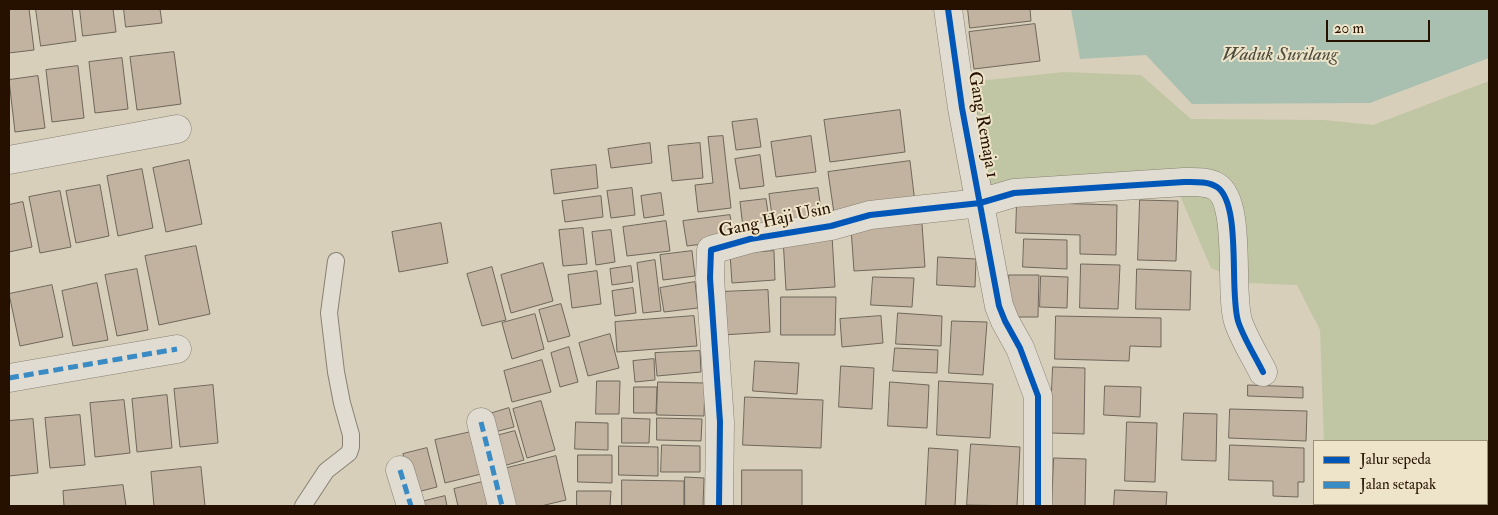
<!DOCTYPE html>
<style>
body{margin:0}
#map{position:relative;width:1498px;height:515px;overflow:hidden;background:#d7cfba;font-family:"IM FELL Double Pica",serif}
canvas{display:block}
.frame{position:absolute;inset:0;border:10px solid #261100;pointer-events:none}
.legend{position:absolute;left:1313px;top:440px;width:175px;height:65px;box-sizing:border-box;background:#ede4ca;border:1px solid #9d9079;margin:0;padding:6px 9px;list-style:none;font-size:15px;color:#261100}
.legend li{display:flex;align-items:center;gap:10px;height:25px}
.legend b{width:25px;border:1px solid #9d9079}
.scale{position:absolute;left:1326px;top:20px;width:104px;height:22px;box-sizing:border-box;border:2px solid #261100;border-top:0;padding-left:6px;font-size:15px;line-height:18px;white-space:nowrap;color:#261100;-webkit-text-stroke:4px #ede4ca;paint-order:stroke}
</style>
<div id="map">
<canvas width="1498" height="515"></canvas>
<div class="frame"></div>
<ul class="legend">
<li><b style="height:6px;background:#0057b8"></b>Jalur sepeda</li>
<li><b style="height:6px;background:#3a8bc4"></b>Jalan setapak</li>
</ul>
<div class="scale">20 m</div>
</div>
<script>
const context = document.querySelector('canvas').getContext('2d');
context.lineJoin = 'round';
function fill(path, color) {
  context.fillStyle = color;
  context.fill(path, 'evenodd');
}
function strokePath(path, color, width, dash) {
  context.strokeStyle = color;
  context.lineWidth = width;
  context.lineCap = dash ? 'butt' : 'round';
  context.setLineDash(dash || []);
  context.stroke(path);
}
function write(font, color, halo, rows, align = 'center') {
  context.font = font + ' "IM FELL Double Pica",serif';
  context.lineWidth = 4;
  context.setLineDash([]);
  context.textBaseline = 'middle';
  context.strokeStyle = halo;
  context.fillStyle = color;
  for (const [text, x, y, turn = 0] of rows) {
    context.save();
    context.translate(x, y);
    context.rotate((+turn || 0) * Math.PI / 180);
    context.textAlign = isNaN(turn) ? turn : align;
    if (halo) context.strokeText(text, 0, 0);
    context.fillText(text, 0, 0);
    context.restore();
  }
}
const green = new Path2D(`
 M1064 72 1141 75 1191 119 1324 120 1373 125 1489 81V506H1322V504H1487V441H1324L1320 330 1297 285 1246 283 1211 268 1172 177 985 186 969 82Z`);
const water = new Path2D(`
 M1071 9H1489V58L1370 103 1192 104 1146 55 1080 59Z`);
const building = new Path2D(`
 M9 9H29L34 50 9 53Z
 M36 9H72L76 41 41 46Z
 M80 9H113L116 32 83 36Z
 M124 9H160L162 23 126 27Z
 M968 9H1030L1031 21 970 28Z
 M1035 24 1040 61 974 69 969 32Z
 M174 52 181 104 137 110 130 57Z
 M122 58 128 109 95 113 89 62Z
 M78 66 84 118 52 122 46 70Z
 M38 76 45 128 15 132 9 80Z
 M900 110 905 152 830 162 824 120Z
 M757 119 761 147 736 150 732 122Z
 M723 136 731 208 698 212 695 185 713 183 708 137Z
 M811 136 816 172 776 177 771 142Z
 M650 143 652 163 611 168 608 149Z
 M700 143 703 178 672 181 668 146Z
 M760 155 764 186 740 189 735 159Z
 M189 160 202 224 166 232 153 168Z
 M910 161 915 203 834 213 828 172Z
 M596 165 598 188 554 194 551 170Z
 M142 169 153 228 118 236 107 176Z
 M100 185 109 236 76 243 66 191Z
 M632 188 635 215 611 218 607 191Z
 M818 188 823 224 774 230 769 194Z
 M60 191 71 247 40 253 29 197Z
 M661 193 664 215 644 218 641 196Z
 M601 196 603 217 565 222 562 201Z
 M766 199 771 232 744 236 740 202Z
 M1140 200 1178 201 1176 261 1138 260Z
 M23 202 32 247 9 252V205Z
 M1017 202 1117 205 1116 255 1080 254V235L1016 233Z
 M730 215 734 240 687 246 683 221Z
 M666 221 670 251 627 256 623 227Z
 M441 223 448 263 399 272 392 232Z
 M922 224 925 267 854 271 851 228Z
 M583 228 587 264 563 266 559 230Z
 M611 230 615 262 596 265 592 232Z
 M832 235 835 287 786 290 783 238Z
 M1024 239 1067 240V269L1023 267Z
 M196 246 210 314 159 325 145 256Z
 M692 251 695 276 663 280 660 255Z
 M774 251 775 280 732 283 730 254Z
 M938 257 976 259 975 287 937 285Z
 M655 260 661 311 643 313 637 263Z
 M543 263 553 301 511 313 501 275Z
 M1081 264 1120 265 1118 309 1080 308Z
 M631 266 633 282 612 285 610 269Z
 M492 267 506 320 482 326 467 274Z
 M137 269 148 330 117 336 105 275Z
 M1137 269 1191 271 1190 310 1136 309Z
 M597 271 601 304 572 308 568 275Z
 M1009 275H1039L1038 317H1011Z
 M1041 276 1068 277 1067 308 1040 307Z
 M873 277 914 278 912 307 871 305Z
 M695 282 698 308 664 312 660 288Z
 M97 283 108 340 73 346 62 291Z
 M52 285 63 337 20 346 9 294Z
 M633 288 636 313 615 316 612 291Z
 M768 290 770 332 722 335 720 292Z
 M781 297H836L835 335H781Z
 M561 304 570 336 548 342 539 310Z
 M898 313 942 316 941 346 896 344Z
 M535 314 544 349 512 359 502 323Z
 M694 316 697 346 617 352 615 322Z
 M881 316 883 343 842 347 840 319Z
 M1056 316 1161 318V347L1130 346 1129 361 1055 359Z
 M952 321 987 322 983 375 949 373Z
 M610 334 619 368 588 376 579 343Z
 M569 347 578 382 560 387 551 353Z
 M895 348 938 350 937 373 893 371Z
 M700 351 701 372 657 376 655 353Z
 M654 359 655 380 635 382 633 361Z
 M542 360 551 392 512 402 504 371Z
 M755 361 799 363 797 394 753 391Z
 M841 366 874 368 872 409 839 407Z
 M1053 367 1085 368 1084 434 1050 433Z
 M597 381H620L619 414H596Z
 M939 381 993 384 990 438 937 435Z
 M658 382 705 383 704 416 657 415Z
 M890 382 929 385 927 428 888 426Z
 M213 385 218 443 180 447 174 389Z
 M1248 385 1303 387V398L1248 396Z
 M1105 386 1141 387 1140 417 1104 415Z
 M634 387H657L656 413H634Z
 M167 395 172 448 137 452 132 399Z
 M745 397 823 400 821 448 743 445Z
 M124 400 130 453 95 457 90 403Z
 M541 401 555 450 527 458 513 409Z
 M509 408 514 427 491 433 486 415Z
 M1230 409 1307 411 1306 441 1229 438Z
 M1184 413 1217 414 1216 461 1182 460Z
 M80 415 85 465 50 468 45 418Z
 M622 418 650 419 649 443H622Z
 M657 418 702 419 701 441 657 440Z
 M33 419 38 473 9 476V421Z
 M576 422 608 423V450L575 449Z
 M1127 422 1157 423 1155 482 1125 481Z
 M515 431 524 460 500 467 492 437Z
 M471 432 481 474 445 483 435 440Z
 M971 444 1020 447 1017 506 967 505Z
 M662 445 700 446V472H661Z
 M1230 445 1304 448V482H1298V497L1273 496V481L1229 480Z
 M619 446 658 447V476L619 475Z
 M427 448 437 487 413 493 403 454Z
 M929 448 958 450 955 506H926Z
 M578 455H612V483L578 482Z
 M556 456 566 500 541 506H508L499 470Z
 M1054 458 1086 459 1085 506H1052Z
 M201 467 205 506H154L151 472Z
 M742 470H802V506H742Z
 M685 477 704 478 703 506H685Z
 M622 480 684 481V506H622Z
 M482 482 488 506H458L454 489Z
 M123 485 126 506H64L63 491Z
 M1115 490 1167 492 1166 506H1114Z
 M577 491H611L610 506H577Z
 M445 496 447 506H422L421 502Z`);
const service = new Path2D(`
 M303 506 326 471 349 453 351 447V435L342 403 336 372 329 313 336 261`);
const minor = new Path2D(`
 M948 9 962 108 999 306 1005 321 1020 348 1038 396V506
 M9 160 177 129
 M9 378 177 349
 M481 422 502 506
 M400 470 411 506
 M719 506 720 422 710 278 711 250 750 239 831 226 870 215 980 203 1014 193 1184 182C1194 182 1208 181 1217 187 1242 204 1229 291 1238 321 1243 337 1255 356 1263 372`);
const quiet = new Path2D(`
 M9 378 177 349
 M481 422 502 506
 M400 470 411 506`);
const cycleway = new Path2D(`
 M948 9 962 108 999 306 1005 321 1020 348 1038 396V506
 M719 506 720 422 710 278 711 250 750 239 831 226 870 215 980 203 1014 193 1184 182C1194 182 1208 181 1217 187 1242 204 1229 291 1238 321 1243 337 1255 356 1263 372`);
const streetNames = [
 ["Gang Remaja 1",982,125,80],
 ["Gang Haji Usin",775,221,-12]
];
const waterNames = [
 ["Waduk Surilang",1280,56]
];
fill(green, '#c0c6a3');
fill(water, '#a9c0b0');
fill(building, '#c2b2a0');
strokePath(building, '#6f675a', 1);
strokePath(service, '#888173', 18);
strokePath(minor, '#888173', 29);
strokePath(service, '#e0dcd1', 16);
strokePath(minor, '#e0dcd1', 28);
strokePath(quiet, '#3a8bc4', 5, [10, 5]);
strokePath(cycleway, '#0057b8', 6);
write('18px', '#261100', '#ede4ca', streetNames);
write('italic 19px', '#4d4c3c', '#ede4ca', waterNames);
</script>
